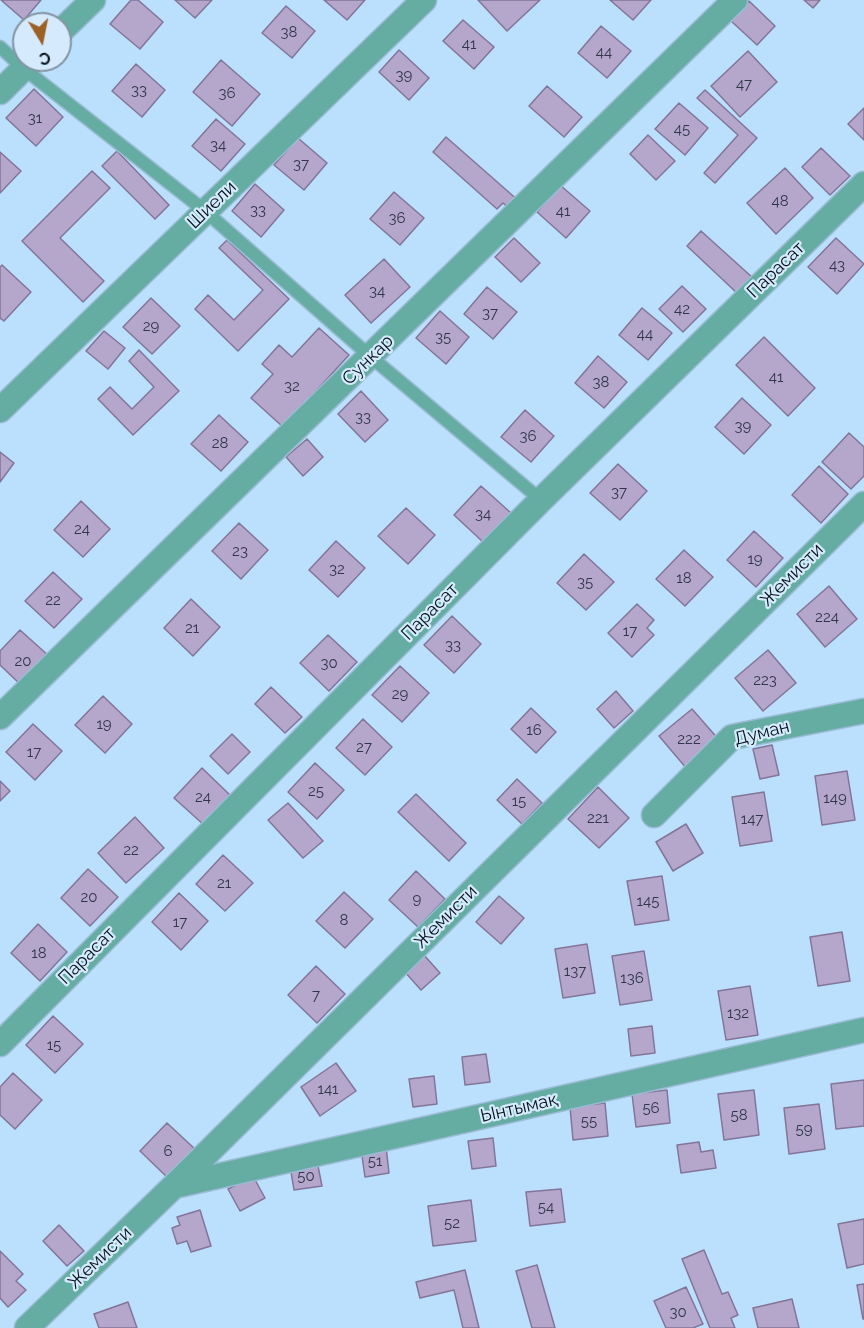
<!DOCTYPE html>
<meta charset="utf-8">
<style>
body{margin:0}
#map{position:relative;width:864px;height:1328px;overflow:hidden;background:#bbe0fd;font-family:Raleway,sans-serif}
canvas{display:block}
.north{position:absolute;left:12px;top:12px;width:60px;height:60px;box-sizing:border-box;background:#d5ebfd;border:2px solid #8294a3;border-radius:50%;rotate:170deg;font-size:16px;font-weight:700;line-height:24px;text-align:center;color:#05121c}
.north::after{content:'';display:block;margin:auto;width:21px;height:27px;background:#9d6123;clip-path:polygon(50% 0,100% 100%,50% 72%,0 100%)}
</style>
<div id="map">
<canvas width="864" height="1328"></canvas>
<div class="north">С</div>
</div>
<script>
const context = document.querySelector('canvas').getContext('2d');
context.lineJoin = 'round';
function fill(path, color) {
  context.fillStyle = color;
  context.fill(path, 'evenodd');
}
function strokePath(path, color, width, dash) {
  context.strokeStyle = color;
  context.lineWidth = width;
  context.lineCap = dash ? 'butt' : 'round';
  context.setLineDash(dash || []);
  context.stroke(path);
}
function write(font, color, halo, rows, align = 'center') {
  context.font = font + ' Raleway,sans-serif';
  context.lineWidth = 4.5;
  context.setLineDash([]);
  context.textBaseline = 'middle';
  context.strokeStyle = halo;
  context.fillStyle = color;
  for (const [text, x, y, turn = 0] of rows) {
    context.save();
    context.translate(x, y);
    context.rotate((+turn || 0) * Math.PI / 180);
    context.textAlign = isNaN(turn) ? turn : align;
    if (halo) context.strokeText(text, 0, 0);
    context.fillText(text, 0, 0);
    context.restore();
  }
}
const building = new Path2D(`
 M1 0H41L24 20Z
 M131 0H138L163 22 140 49 110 24Z
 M175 0H212L195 18Z
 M324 0H365L347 20Z
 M478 0H540L507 31Z
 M610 0H651L633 20Z
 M804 0H820L813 8Z
 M749 1 775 26 757 45 730 20Z
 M286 6 315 31 292 58 262 33Z
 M463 20 494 47 474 69 443 41Z
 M601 26 631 51 607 78 578 53Z
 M399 50 429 78 409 100 379 72Z
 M748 51 777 82 740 117 711 86Z
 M221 60 260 94 232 126 193 92Z
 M136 64 165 90 142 117 112 91Z
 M547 86 582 117 564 137 529 106Z
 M34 89 63 117 36 146 6 118Z
 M705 90 757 138 715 183 704 173 738 135 697 98Z
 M679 103 708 128 685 155 655 129Z
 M864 108V140L848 124Z
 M216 119 245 144 221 171 192 146Z
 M648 135 675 161 656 180 630 154Z
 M446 137 520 202 512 211 503 203 497 209 433 152Z
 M298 138 327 163 304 190 274 165Z
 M821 148 850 176 830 195 802 167Z
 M117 151 169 205 155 219 102 166Z
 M0 152 21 171 0 193Z
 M785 168 813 198 776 234 747 203Z
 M92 171 110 188 60 238 104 281 83 302 22 241Z
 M255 184 284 210 261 237 232 211Z
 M560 185 590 211 566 238 537 212Z
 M394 192 424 218 400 245 370 219Z
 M701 231 753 278 738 294 687 246Z
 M514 238 540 263 521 282 495 257Z
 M836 238 864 264 837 294 808 267Z
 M227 240 289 299 238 351 195 309 208 295 234 320 263 290 219 248Z
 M384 259 410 287 371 323 345 295Z
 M2 265 31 292 4 321 0 318V267Z
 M682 286 706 309 683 332 659 309Z
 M487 287 517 312 493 339 464 314Z
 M151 298 180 326 152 354 123 327Z
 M642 308 672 333 648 360 619 335Z
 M440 311 469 337 446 364 416 338Z
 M319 328 349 355 283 427 251 398 273 374 262 364 279 345 292 357Z
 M104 331 125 348 108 369 86 351Z
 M764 337 815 388 788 416 736 365Z
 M139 350 179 391 133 435 98 399 110 387 132 409 154 387 129 361Z
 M598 356 627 382 604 408 575 383Z
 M361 391 388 420 365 442 338 414Z
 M742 398 771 425 744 454 715 427Z
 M525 410 554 436 531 462 501 437Z
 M219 415 248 442 221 471 191 444Z
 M849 433 864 447V476L851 489 822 462Z
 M307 439 323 457 303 476 286 457Z
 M0 452 14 463 0 482Z
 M618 464 647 491 620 520 590 493Z
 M819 466 848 494 821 523 792 495Z
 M481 486 511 513 483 542 454 515Z
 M81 501 110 529 83 557 54 530Z
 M406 508 435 535 408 564 378 536Z
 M239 523 268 550 241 579 212 551Z
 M754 531 783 558 756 587 727 560Z
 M336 541 365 568 338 597 309 570Z
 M684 550 713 577 685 606 656 579Z
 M584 554 614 582 586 610 557 583Z
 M53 572 82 599 54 628 25 601Z
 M829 586 857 619 825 647 797 614Z
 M191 599 220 627 193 656 164 628Z
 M637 604 654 620 647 628 654 635 632 657 608 633Z
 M452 616 481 644 454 673 424 645Z
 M20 630 50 657 22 686 0 665V651Z
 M328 635 357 662 329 691 300 663Z
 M768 650 796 683 763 711 735 678Z
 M400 666 429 693 402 722 372 695Z
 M271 687 302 717 285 733 255 704Z
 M616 691 633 711 614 728 597 709Z
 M103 696 132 724 105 753 75 725Z
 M531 708 556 732 536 753 511 729Z
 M692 709 720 741 687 769 659 736Z
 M363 719 392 747 365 775 336 748Z
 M33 724 62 751 35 780 6 752Z
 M232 734 250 752 228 774 210 756Z
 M772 745 779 775 760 779 753 749Z
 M315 763 344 790 317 819 288 792Z
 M202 768 231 796 204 825 174 798Z
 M847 771 855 820 822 825 815 776Z
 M517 779 542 803 522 824 497 800Z
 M0 781 10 791 0 801Z
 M598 787 629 818 599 848 568 819Z
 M764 792 772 841 740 846 732 797Z
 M416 794 466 843 449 861 398 812Z
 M288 803 323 841 303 858 268 820Z
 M135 817 164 848 126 883 98 853Z
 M686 824 703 853 673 871 656 842Z
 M223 855 253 883 225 911 196 884Z
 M88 869 118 897 90 926 61 898Z
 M416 871 445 899 418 927 389 900Z
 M662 876 669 920 635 925 627 881Z
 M344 892 373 919 345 948 316 921Z
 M179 893 208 921 181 950 152 922Z
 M499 896 524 918 501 944 476 922Z
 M38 924 67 952 40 981 11 953Z
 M842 932 850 981 818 986 810 937Z
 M587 944 595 993 563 998 555 949Z
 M644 951 652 1000 620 1005 612 956Z
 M423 954 440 973 421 990 404 971Z
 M316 966 345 994 317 1023 288 995Z
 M750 986 758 1035 726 1040 718 991Z
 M53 1016 83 1044 55 1073 26 1045Z
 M652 1026 655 1053 631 1056 628 1029Z
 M486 1054 490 1082 465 1085 462 1057Z
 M336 1063 356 1091 320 1116 301 1087Z
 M13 1073 42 1100 15 1129 0 1115V1087Z
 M434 1076 437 1104 413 1107 409 1079Z
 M864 1080V1126L836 1129 831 1084Z
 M667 1090 670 1123 636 1127 632 1094Z
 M754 1090 759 1135 724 1140 718 1094Z
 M605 1103 608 1136 573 1140 570 1107Z
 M819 1104 825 1149 789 1154 784 1108Z
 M167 1123 196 1150 169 1179 140 1151Z
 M493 1138 496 1166 472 1169 468 1141Z
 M699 1142 701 1152 713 1150 716 1168 681 1173 677 1145Z
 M386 1146 389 1173 365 1177 361 1149Z
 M317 1161 322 1186 294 1190 290 1166Z
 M253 1176 265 1198 240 1211 228 1189Z
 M561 1189 565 1222 530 1226 526 1192Z
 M471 1200 476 1241 433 1246 428 1206Z
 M200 1210 211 1246 191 1252 187 1241 177 1244 172 1228 180 1225 177 1217Z
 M864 1219V1264L847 1268 838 1224Z
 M59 1225 84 1251 67 1266 43 1241Z
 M704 1250 722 1294 728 1292 738 1315 731 1318 735 1328H710L682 1259Z
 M0 1251 23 1274 16 1281 26 1290 8 1307 0 1298Z
 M537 1265 555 1328H532L516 1271Z
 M465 1270 479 1328H463L454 1290 420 1298 416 1282Z
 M864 1284V1319H863L857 1285Z
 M686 1287 703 1324 693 1328H666L654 1301Z
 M792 1299 799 1328H758L753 1308Z
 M128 1302 137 1328H99L94 1314Z`);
const lane = new Path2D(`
 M0 47 23 68 205 211 371 357 541 500`);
const street = new Path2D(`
 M60 32 93 0
 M0 92 32 60
 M0 410 424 0
 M0 717 735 0
 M654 815 732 737 864 711
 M0 1044 541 500 864 184
 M174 1186 864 1030
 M27 1328 174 1186 864 504`);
const numberNames = [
 ["38",289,32],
 ["41",469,44],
 ["44",604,52],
 ["39",404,75],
 ["47",744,84],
 ["33",139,90],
 ["36",227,93],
 ["31",35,118],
 ["45",682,129],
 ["34",218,145],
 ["37",301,164],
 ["48",780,201],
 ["33",258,210],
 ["41",563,211],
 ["36",397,218],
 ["43",837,265],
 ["34",377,291],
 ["42",682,309],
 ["37",490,313],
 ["29",151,326],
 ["44",645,334],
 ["35",443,337],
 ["41",776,377],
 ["38",601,382],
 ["32",292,386],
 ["33",363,417],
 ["39",743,426],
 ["36",528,436],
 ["28",220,443],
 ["37",619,492],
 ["34",483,514],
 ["24",82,529],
 ["23",240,551],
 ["19",755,559],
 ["32",337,569],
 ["18",684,578],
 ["35",585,582],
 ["22",53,600],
 ["224",827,617],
 ["21",192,628],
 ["17",630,631],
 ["33",453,645],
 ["20",23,661],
 ["30",329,663],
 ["223",765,680],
 ["29",400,694],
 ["19",104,724],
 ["16",534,730],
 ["222",689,739],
 ["27",364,747],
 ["17",34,752],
 ["25",316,791],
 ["24",203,797],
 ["149",835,798],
 ["15",519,801],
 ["221",598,818],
 ["147",752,819],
 ["22",131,850],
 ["21",224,883],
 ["20",89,897],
 ["9",417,899],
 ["145",648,901],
 ["8",344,920],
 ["17",180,922],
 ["18",39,953],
 ["137",575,971],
 ["136",632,978],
 ["7",316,995],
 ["132",738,1013],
 ["15",54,1045],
 ["141",328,1089],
 ["56",651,1108],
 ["58",739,1115],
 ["55",589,1121],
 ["59",804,1129],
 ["6",168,1151],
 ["51",375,1161],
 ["50",306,1176],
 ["54",546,1207],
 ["52",452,1223],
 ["30",678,1312]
];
const streetNames = [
 ["Шиели",212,205,-44],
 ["Парасат",776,270,-44],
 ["Сункар",368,360,-44],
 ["Жемисти",792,575,-45],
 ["Парасат",430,612,-45],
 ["Думан",762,733,-14],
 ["Жемисти",446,917,-45],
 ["Парасат",87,956,-45],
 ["Ынтымақ",519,1108,-13],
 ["Жемисти",100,1258,-44]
];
fill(building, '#b5a6cc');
strokePath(building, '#837599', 1.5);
strokePath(lane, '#9abbd4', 15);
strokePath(street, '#9abbd4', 27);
strokePath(lane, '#65ada2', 12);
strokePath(street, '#65ada2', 24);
write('15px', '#313748', null, numberNames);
write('18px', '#05121c', '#d5ebfd', streetNames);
</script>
